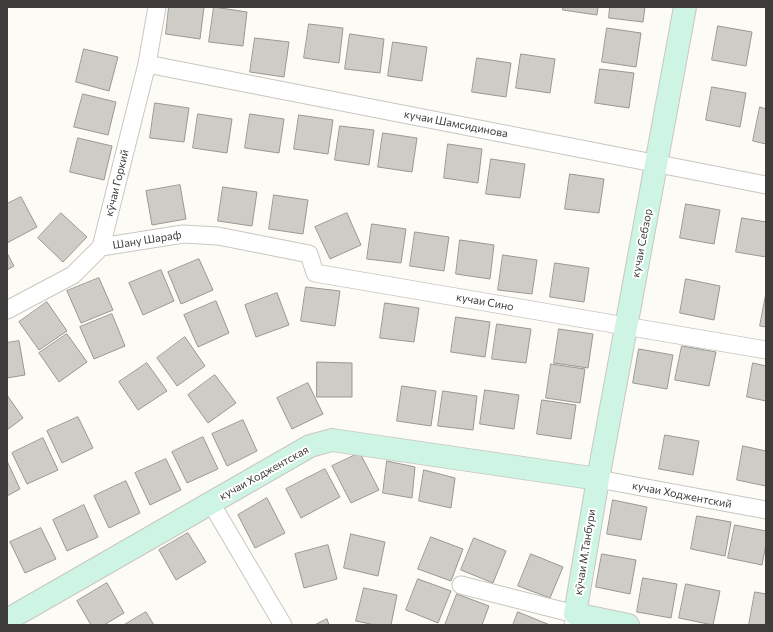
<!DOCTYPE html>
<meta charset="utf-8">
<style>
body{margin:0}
#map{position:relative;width:773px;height:632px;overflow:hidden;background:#fdfbf5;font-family:Commissioner,sans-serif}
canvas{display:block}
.frame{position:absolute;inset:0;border:8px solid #3d3c3a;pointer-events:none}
</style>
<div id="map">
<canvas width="773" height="632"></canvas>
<div class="frame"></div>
</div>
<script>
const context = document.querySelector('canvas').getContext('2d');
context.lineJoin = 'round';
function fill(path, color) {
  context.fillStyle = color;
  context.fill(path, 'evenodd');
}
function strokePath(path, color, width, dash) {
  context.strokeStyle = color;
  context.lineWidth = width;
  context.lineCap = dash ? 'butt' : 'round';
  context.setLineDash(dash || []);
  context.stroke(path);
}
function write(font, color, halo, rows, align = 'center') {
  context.font = font + ' Commissioner,sans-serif';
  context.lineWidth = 4;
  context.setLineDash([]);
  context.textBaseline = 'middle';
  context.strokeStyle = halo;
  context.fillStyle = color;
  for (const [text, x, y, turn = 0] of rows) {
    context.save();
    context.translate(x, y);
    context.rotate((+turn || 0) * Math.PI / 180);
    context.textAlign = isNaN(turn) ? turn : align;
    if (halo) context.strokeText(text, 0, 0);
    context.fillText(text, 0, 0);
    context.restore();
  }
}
const building = new Path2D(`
 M169 7H204L200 39 166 34Z
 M214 7 247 12 243 46 209 42Z
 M563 7H598L597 15 563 10Z
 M610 7H645L643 22 609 18Z
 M309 24 343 28 339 63 304 58Z
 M718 26 752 32 746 66 712 60Z
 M607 28 641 33 636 67 602 62Z
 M350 34 384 39 380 73 345 69Z
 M255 38 289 42 284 77 250 72Z
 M393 42 427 47 422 81 388 76Z
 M84 49 118 57 109 91 76 82Z
 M521 54 555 59 550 93 516 88Z
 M477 58 511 63 506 97 472 92Z
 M600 69 634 73 629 108 595 103Z
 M712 87 746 93 740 127 706 120Z
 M83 94 116 102 108 135 74 127Z
 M155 103 189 108 184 142 150 138Z
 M760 107 766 109V144L753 141Z
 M198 114 232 119 227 153 193 148Z
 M250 114 284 119 279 153 245 148Z
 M299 115 333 120 328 154 294 149Z
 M340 126 374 130 369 165 335 160Z
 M383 133 417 138 412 172 378 167Z
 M78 138 112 146 104 180 70 172Z
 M448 144 482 149 478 183 444 178Z
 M491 159 525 164 520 198 486 194Z
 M570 174 604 179 599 213 565 209Z
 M180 185 186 219 152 225 146 191Z
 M223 187 257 192 252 226 218 221Z
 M274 195 308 200 303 234 269 229Z
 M21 197 37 227 7 243V204Z
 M686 204 720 210 714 244 680 238Z
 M61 213 87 237 63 262 38 238Z
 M347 213 361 245 330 259 315 227Z
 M742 218 766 222V257L736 252Z
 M372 224 406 229 401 263 367 259Z
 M415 232 449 237 444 271 410 266Z
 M460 240 494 245 490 279 456 274Z
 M7 253 14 266 7 270Z
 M503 255 537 260 532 294 498 290Z
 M199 259 213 290 181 304 168 272Z
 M555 263 589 268 584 302 550 297Z
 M161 270 174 301 143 315 129 283Z
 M99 278 113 310 81 323 67 291Z
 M686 279 720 286 714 320 680 313Z
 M306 287 340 291 335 326 301 321Z
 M277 293 289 325 256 337 245 305Z
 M766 293V327L760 326Z
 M216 301 229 333 198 347 184 315Z
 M47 302 67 331 39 350 19 322Z
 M385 303 419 308 414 342 380 338Z
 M112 314 125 346 94 359 80 327Z
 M456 317 490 322 485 357 451 352Z
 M497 324 531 329 526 363 492 359Z
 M559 329 593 334 588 368 554 363Z
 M67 334 87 362 59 382 39 353Z
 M185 337 205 366 177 386 157 358Z
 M19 341 25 375 7 378V343Z
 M682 346 716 352 709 386 675 380Z
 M639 349 673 355 667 389 633 383Z
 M317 362 352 363V397H317Z
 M147 363 167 391 138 410 119 382Z
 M753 363 766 366V401L747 397Z
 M551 364 585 369 580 403 546 398Z
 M215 375 236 403 208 423 188 395Z
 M308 383 323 414 292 429 277 398Z
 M402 386 436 391 431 426 397 421Z
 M485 390 519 395 514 429 480 424Z
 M443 391 477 396 473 430 438 426Z
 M7 395 23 418 7 430Z
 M542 400 576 405 571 439 537 434Z
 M78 417 93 448 62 463 47 431Z
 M243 420 257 451 227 466 212 434Z
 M665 435 699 441 693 475 659 469Z
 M203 437 218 469 187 483 172 452Z
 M43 438 58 470 27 484 12 453Z
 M743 446 766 451V486L737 480Z
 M360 453 379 490 351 503 332 466Z
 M166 459 181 490 150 505 135 473Z
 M7 461 20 489 7 496Z
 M387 461 415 467 412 498 383 493Z
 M325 469 340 497 301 518 286 489Z
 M424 470 455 478 451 508 419 501Z
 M126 481 140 513 109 528 94 496Z
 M267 498 285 533 255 548 238 515Z
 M613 500 647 507 641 540 607 534Z
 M84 505 98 537 67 551 53 520Z
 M697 516 731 522 725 556 691 549Z
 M735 525 766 531V544L762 565 728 558Z
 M41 528 56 559 25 573 10 542Z
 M188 533 206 562 176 580 159 550Z
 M351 534 385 542 378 576 344 568Z
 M431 537 463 549 451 581 418 569Z
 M474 538 506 551 493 583 461 570Z
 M328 545 337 579 304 588 295 554Z
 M531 554 563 567 550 598 518 586Z
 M602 554 636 560 630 594 596 587Z
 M643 578 677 584 671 618 637 612Z
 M418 579 451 591 438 623 406 610Z
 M107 583 124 613 104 625H91L77 601Z
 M686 584 720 591 713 625 679 618Z
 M364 588 397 595 391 625H375L356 621Z
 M755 592 766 594V625H749Z
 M457 594 489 606 482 625H445Z
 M146 612 154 625H124Z
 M518 612 550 625H513Z
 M327 619 329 625H315Z`);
const street = new Path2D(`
 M147 64 766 185
 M101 247 183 234 218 236 309 254 315 273 766 350
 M7 310 73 275 101 247 147 64 157 7
 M598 479 766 510
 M211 503 283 625
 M461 585 575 614 573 625`);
const secondary = new Path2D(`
 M7 620 310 446 332 440 598 479
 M628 625 575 614 598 479 685 7`);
const streetNames = [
 ["кучаи Шамсидинова",456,124,11],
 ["кӯчаи Горкий",117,183,-76],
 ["Шану Шараф",147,240,-9],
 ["кучаи Себзор",642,243,-79],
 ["кучаи Сино",485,302,10],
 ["кучаи Ходжентская",264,473,-29],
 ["кучаи Ходжентский",682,495,11],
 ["кӯчаи М.Танбури",585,552,-81]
];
fill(building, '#ceccc6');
strokePath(building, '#999792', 1);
strokePath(street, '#c9c7c2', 19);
strokePath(secondary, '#c9c7c2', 24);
strokePath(street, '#fff', 17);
strokePath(secondary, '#cef4e4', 22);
write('11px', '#3d3c3a', '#fff', streetNames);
</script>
